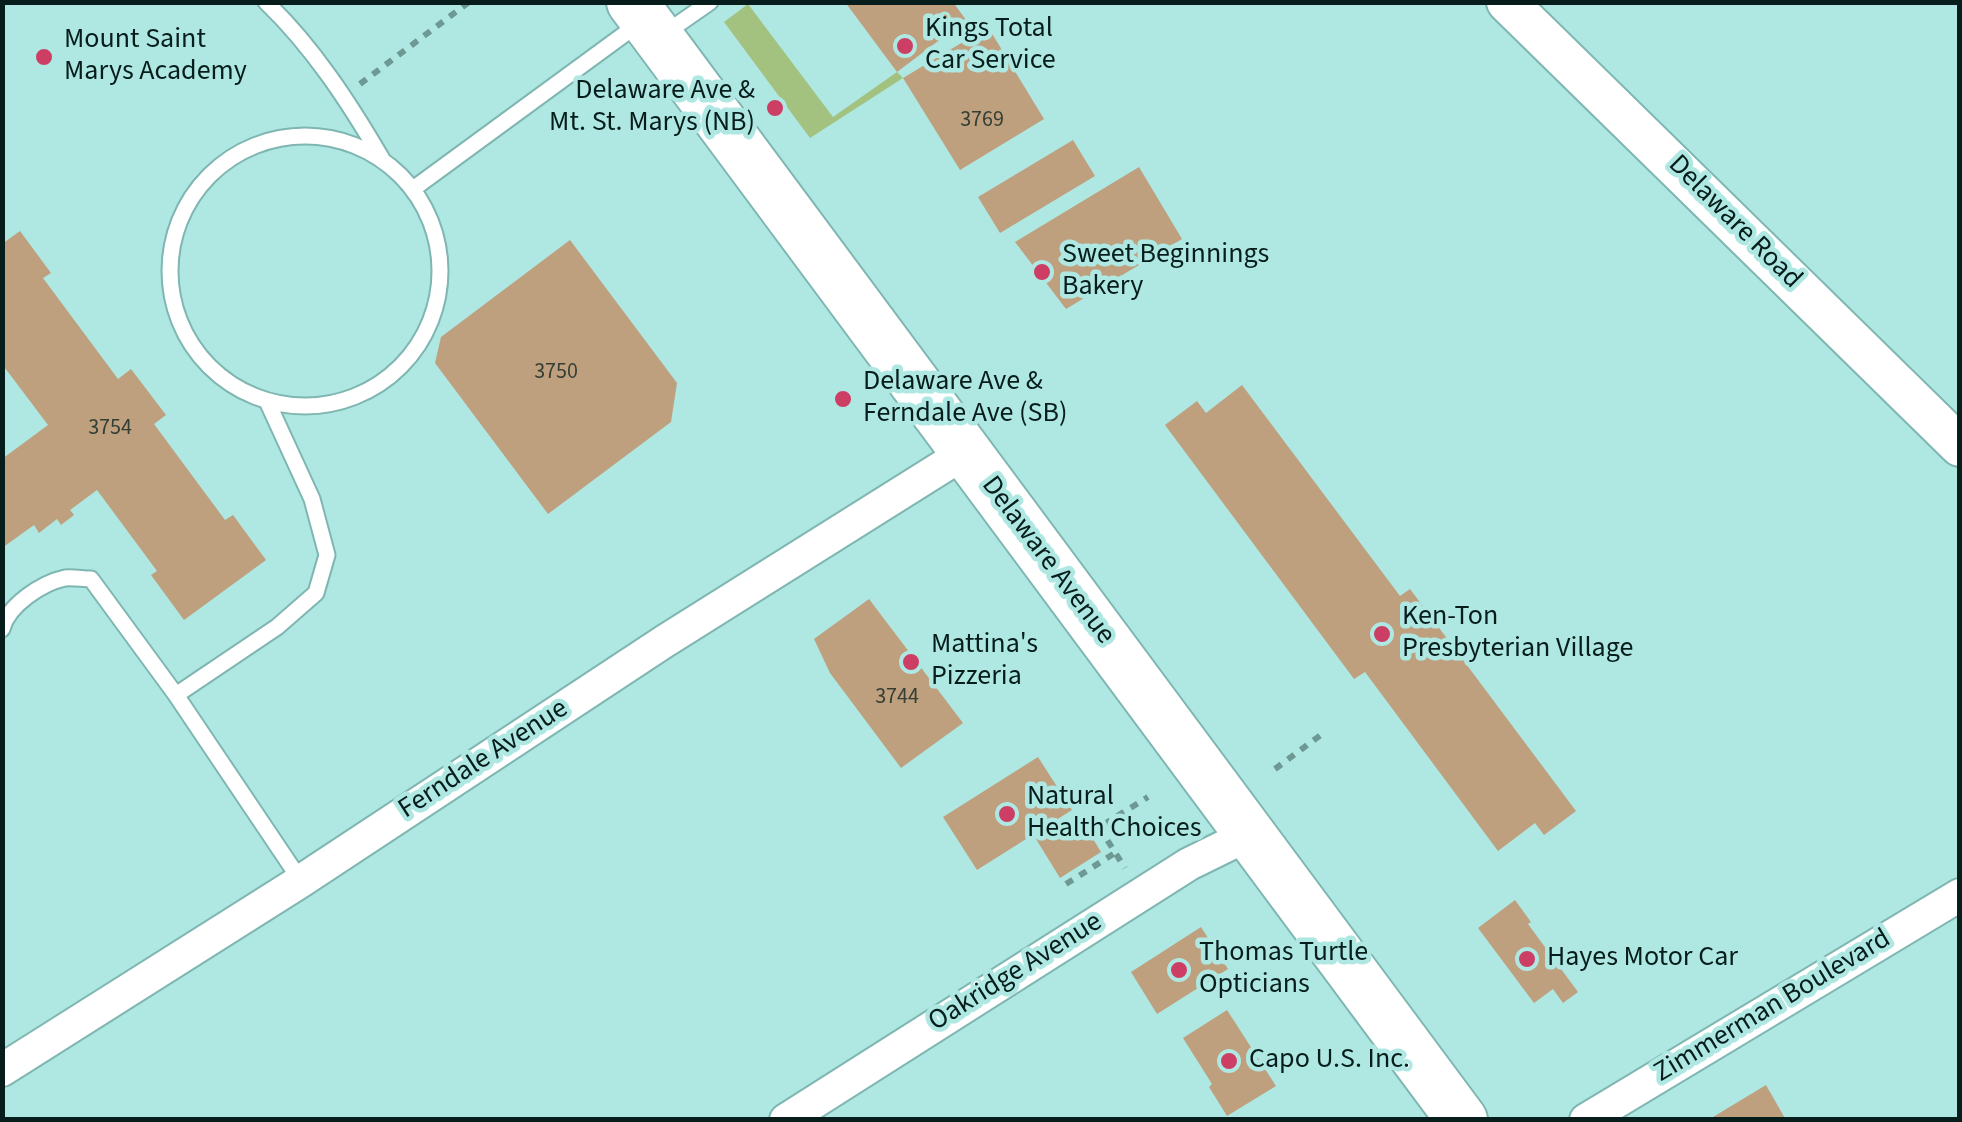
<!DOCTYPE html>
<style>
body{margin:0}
#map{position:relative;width:1962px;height:1122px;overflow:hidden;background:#afe8e2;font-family:"Source Sans 3",sans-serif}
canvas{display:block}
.frame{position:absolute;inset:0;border:5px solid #061d1b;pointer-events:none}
</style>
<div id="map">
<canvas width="1962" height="1122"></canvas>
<div class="frame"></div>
</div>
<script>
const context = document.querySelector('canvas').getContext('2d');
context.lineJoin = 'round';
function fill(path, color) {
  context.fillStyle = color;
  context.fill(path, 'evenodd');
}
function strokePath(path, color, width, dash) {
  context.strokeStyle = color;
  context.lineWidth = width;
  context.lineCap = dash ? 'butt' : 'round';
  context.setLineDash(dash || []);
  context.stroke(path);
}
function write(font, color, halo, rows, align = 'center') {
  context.font = font + ' "Source Sans 3",sans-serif';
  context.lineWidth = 9;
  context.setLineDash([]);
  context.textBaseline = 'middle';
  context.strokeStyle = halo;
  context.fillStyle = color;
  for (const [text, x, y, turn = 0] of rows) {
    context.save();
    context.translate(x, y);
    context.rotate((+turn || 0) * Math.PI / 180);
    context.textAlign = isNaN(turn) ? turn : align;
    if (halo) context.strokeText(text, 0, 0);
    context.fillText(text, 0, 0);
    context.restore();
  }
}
const green = new Path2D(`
 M748 4 833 117 897 72 903 78 810 138 724 22Z`);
const building = new Path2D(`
 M845 2H953L966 20 897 72Z
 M988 27 1044 119 960 170 903 78Z
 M1073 140 1095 176 1000 233 978 197Z
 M1139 167 1182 239 1066 309 1015 242Z
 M20 231 51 273 43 278 118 379 131 369 166 415 154 424 225 520 233 515 266 560 184 620 151 575 157 571 97 490 70 510 74 515 61 525 57 519 39 533 34 525 2 548V459L48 425 2 364V244Z
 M570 240 677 383 671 422 548 514 435 363 441 337Z
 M1242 385 1400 596 1410 589 1576 811 1544 835 1535 823 1498 851 1365 672 1354 679 1165 425 1197 401 1206 413Z
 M869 599 963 723 901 768 830 673 814 639Z
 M1038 757 1072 810 977 870 943 817Z
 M1078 814 1101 852 1060 878 1036 839Z
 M1515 900 1531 922 1528 924 1578 992 1563 1003 1553 989 1534 1003 1478 928Z
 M1201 927 1228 969 1157 1014 1131 972Z
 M1227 1010 1276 1086 1227 1116 1209 1087 1212 1084 1183 1038Z
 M1766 1085 1786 1120H1708Z`);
const path = new Path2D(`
 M360 84 469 2
 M1275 769 1322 734
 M1099 827 1125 868
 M1090 833 1148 797
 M1066 884 1115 853`);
const service = new Path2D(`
 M266 2C313 47 350 104 382 159
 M664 34 710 2
 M170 271a135 135 0 1 1 270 0a135 135 0 1 1-270 0Z
 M413 189 641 22
 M2 629C8 605 42 583 65 578 73 577 83 579 91 579L176 695 301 881
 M176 695 277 627 316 593 327 555 312 499 267 401`);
const minor = new Path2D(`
 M2 1070 301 881 665 641 966 452
 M786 1120 1189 864 1250 834
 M1586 1120 1960 895`);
const tertiary = new Path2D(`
 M1507 2 1960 446`);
const primary = new Path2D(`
 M632 2 1462 1120`);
const markers = [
 [905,46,10,"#cd3e65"],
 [44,57,10,"#cd3e65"],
 [775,108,10,"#cd3e65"],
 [1042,272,10,"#cd3e65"],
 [843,399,10,"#cd3e65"],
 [1382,634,10,"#cd3e65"],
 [911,662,10,"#cd3e65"],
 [1007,814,10,"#cd3e65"],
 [1527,959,10,"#cd3e65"],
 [1179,970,10,"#cd3e65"],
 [1229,1061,10,"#cd3e65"]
];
const numberNames = [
 ["3769",982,121],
 ["3750",556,373],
 ["3754",110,429],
 ["3744",897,698]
];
const poiNames = [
 ["Kings Total",925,30],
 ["Car Service",925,62],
 ["Mount Saint",64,41],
 ["Marys Academy",64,73],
 ["Delaware Ave &",755,92,"right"],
 ["Mt. St. Marys (NB)",755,124,"right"],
 ["Sweet Beginnings",1062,256],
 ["Bakery",1062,288],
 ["Delaware Ave &",863,383],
 ["Ferndale Ave (SB)",863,415],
 ["Ken-Ton",1402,618],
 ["Presbyterian Village",1402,650],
 ["Mattina's",931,646],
 ["Pizzeria",931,678],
 ["Natural",1027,798],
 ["Health Choices",1027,830],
 ["Thomas Turtle",1199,954],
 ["Opticians",1199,986],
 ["Hayes Motor Car",1547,959],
 ["Capo U.S. Inc.",1249,1061]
];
const streetNames = [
 ["Delaware Road",1734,223,45],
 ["Delaware Avenue",1047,561,53],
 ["Ferndale Avenue",484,760,-33],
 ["Oakridge Avenue",1016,973,-32],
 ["Zimmerman Boulevard",1773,1007,-31]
];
fill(green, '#a3c17f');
fill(building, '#be9f7e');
strokePath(service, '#7fb6b1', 19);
strokePath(minor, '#7fb6b1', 36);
strokePath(tertiary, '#7fb6b1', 44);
strokePath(primary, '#7fb6b1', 54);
strokePath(path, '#6d9894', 6, [8, 8]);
strokePath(service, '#fff', 15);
strokePath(minor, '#fff', 32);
strokePath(tertiary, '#fff', 40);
strokePath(primary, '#fff', 50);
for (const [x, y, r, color] of markers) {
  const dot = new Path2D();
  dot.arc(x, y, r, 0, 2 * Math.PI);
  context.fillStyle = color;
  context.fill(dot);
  strokePath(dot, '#afe8e2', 4);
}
write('22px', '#343e34', null, numberNames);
write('28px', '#061d1b', '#afe8e2', poiNames, 'left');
write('28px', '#061d1b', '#afe8e2', streetNames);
</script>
